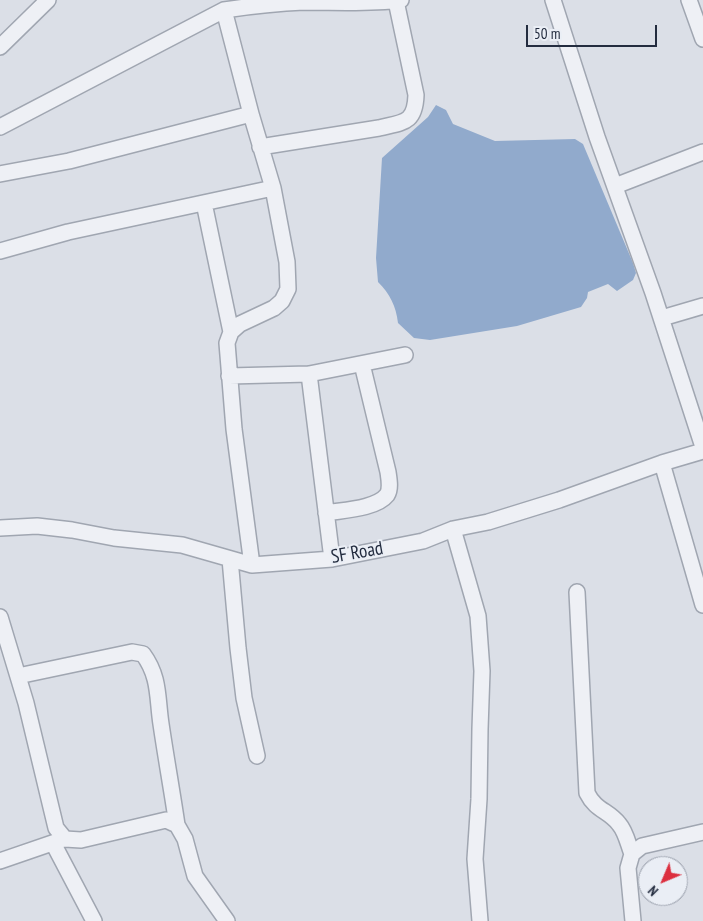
<!DOCTYPE html>
<style>
body{margin:0}
#map{position:relative;width:703px;height:921px;overflow:hidden;background:#dbdfe7;font-family:"PT Sans Narrow",sans-serif}
canvas{display:block}
.north{position:absolute;left:638px;top:856px;width:50px;height:50px;box-sizing:border-box;background:#eaeef5;border:1px solid #9aa0ac;border-radius:50%;rotate:225deg;font-size:14px;font-weight:700;line-height:20px;text-align:center;color:#232c3f}
.north::after{content:'';display:block;margin:auto;width:18px;height:22px;background:#dc2f3f;clip-path:polygon(50% 0,100% 100%,50% 72%,0 100%)}
.scale{position:absolute;left:526px;top:25px;width:131px;height:22px;box-sizing:border-box;border:2px solid #232c3f;border-top:0;padding-left:6px;font-size:15px;line-height:18px;white-space:nowrap;color:#232c3f;-webkit-text-stroke:4px #eaeef5;paint-order:stroke}
</style>
<div id="map">
<canvas width="703" height="921"></canvas>
<div class="north">N</div>
<div class="scale">50 m</div>
</div>
<script>
const context = document.querySelector('canvas').getContext('2d');
context.lineJoin = 'round';
function fill(path, color) {
  context.fillStyle = color;
  context.fill(path, 'evenodd');
}
function strokePath(path, color, width, dash) {
  context.strokeStyle = color;
  context.lineWidth = width;
  context.lineCap = dash ? 'butt' : 'round';
  context.setLineDash(dash || []);
  context.stroke(path);
}
function write(font, color, halo, rows, align = 'center') {
  context.font = font + ' "PT Sans Narrow",sans-serif';
  context.lineWidth = 4;
  context.setLineDash([]);
  context.textBaseline = 'middle';
  context.strokeStyle = halo;
  context.fillStyle = color;
  for (const [text, x, y, turn = 0] of rows) {
    context.save();
    context.translate(x, y);
    context.rotate((+turn || 0) * Math.PI / 180);
    context.textAlign = isNaN(turn) ? turn : align;
    if (halo) context.strokeText(text, 0, 0);
    context.fillText(text, 0, 0);
    context.restore();
  }
}
const water = new Path2D(`
 M436 105 446 110 453 124 495 141 575 139 583 144 633 263 636 273 633 280 617 291 608 284 588 292 587 298 581 307 517 326 430 340 414 338 398 323C396 306 390 294 378 282L376 258 382 158 428 117Z`);
const street = new Path2D(`
 M553 0 597 137 653 293 703 447
 M689 0 703 39
 M224 10 251 114 273 188 287 262 288 289 282 301 274 308 240 324 231 332 227 343 234 429 252 565
 M0 47 48 0
 M0 127 224 10C251 6 278 3 304 2 337 2 369 4 401 0
 M260 147 379 128C403 122 415 124 416 95L396 1
 M0 174 69 161 251 114
 M615 186 703 152
 M204 203 231 332
 M0 251 68 232 273 188
 M662 318 703 306
 M309 374 332 559
 M229 376 309 374 405 355
 M662 463 703 605
 M326 513C342 510 376 509 387 495 391 489 389 479 388 472L362 364
 M0 528 37 526 72 530 114 538 182 545 252 565 332 559 423 541 453 529 488 522 559 500 662 463 703 451
 M453 529 478 616 482 671 480 729 479 799 475 859 480 921
 M230 559 238 648 244 698 257 756
 M577 592 587 793C596 811 608 810 619 824 626 832 628 844 632 854
 M0 617 26 703 56 828 65 839 81 840 166 820 177 825 185 839 195 876 227 921
 M18 676 132 652 143 654C160 677 157 698 161 724 166 758 172 791 177 825
 M53 843 94 921
 M0 861 61 840
 M633 921 628 868 632 854 642 846 703 832`);
const streetNames = [
 ["SF Road",357,553,-10]
];
fill(water, '#91aacc');
strokePath(street, '#a0a6b1', 18);
strokePath(street, '#eef0f5', 15);
write('19px', '#232c3f', '#eaeef5', streetNames);
</script>
